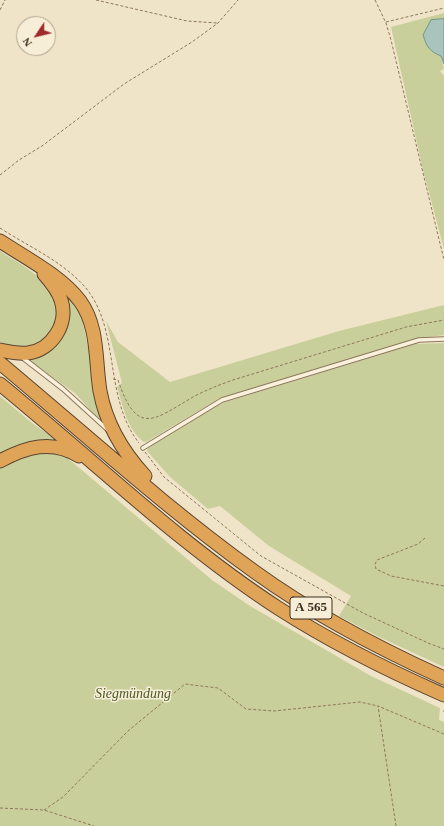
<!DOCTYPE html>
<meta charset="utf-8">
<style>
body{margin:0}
#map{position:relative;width:444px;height:826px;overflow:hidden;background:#f0e4c8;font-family:Georgia,serif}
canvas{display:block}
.north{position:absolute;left:16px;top:16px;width:40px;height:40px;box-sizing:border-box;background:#f7eed8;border:1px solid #ada18e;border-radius:50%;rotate:235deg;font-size:11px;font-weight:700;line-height:16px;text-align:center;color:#3d2e20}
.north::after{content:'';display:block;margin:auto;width:14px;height:18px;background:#9e2a2b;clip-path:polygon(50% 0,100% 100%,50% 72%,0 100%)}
</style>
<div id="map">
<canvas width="444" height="826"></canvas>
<div class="north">N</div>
</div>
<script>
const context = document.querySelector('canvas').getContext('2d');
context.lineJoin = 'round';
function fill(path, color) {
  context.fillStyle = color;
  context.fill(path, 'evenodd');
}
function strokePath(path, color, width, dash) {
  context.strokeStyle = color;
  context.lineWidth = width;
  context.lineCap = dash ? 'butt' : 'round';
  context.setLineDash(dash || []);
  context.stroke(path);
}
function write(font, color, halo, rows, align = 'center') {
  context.font = font + ' Georgia,serif';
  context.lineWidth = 3;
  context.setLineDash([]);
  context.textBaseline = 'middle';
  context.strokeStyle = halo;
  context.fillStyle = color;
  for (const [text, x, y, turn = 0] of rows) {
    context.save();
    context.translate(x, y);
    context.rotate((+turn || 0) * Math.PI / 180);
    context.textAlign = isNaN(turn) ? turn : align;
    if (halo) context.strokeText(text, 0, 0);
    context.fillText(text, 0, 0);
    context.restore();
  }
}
const green = new Path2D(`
 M444 13V19L431 20 423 35C427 47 429 51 441 56L444 69 440 71 444 76V249L423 170 391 27Z
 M0 251C20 264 47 277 56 301 62 318 50 341 33 346 23 349 10 346 0 342Z
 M63 290 76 306 83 323 104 423 91 411 76 394 25 357 49 347Z
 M444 305V335L415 339 220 398 148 441 144 442C127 430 123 406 117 387L122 383 106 321 118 342 170 382 339 331Z
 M444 343V667L379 637 339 616 351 596 269 546 220 506 208 509 170 477 147 451 148 447 216 405 415 344Z
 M0 396 32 423 62 444 0 456Z
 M46 451 62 454 77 466 212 580 250 606 371 676 440 708 439 720 444 722V826H0V467L27 454Z`);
const water = new Path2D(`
 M444 19V64L441 56C429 51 427 47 423 35L431 20Z`);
const path = new Path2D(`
 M96 0 187 21 217 23
 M375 0 386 23 391 40 444 260
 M0 10 5 0
 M386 22 444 8
 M0 175 19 160 42 146 124 84 192 42 218 23 238 0
 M0 228C29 247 61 260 85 287 121 329 103 397 139 443
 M113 379 118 380C137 437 154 420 193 397 206 390 219 385 233 380L406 327 444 320
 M145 452 164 477 261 556 363 613 428 643 444 649
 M425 538 418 544 377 560 375 564 376 569 391 576 444 586
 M444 710V712
 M0 808 44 810 94 826
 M44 810 63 797 128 731 185 684 218 688 246 709 274 711 360 702 378 706
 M396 826 378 706 444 734`);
const service = new Path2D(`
 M23 358 63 389 108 430
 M143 448 222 400 419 340 444 339`);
const motorway = new Path2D(`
 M0 241C26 258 61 276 80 301 99 327 95 361 100 391 106 424 123 452 145 476
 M0 350C9 352 18 354 28 353 52 350 69 323 61 300 58 290 51 282 44 274
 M0 363C84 433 166 508 255 572 313 614 378 648 444 678
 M0 384C92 459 178 543 278 608 331 642 387 670 444 695
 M0 461C26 447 52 439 79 456`);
const shields = [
 [311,608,42]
];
const shieldNames = [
 ["A 565",311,608]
];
const parkNames = [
 ["Siegmündung",133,694]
];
fill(green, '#c9cf9b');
fill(water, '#a9c4bc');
strokePath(water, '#6f938a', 1);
strokePath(service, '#8d765c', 5.5);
strokePath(motorway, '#5b4430', 15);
strokePath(path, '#8d765c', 1, [3, 2]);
strokePath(service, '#faf1dc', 3.5);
strokePath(motorway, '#e0a458', 13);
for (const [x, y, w] of shields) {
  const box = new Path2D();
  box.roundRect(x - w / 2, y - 11, w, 22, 3);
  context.fillStyle = '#f7eed8';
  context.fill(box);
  strokePath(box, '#3d2e20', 1);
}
write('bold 13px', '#3d2e20', null, shieldNames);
write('italic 14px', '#4d5a26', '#f7eed8', parkNames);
</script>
